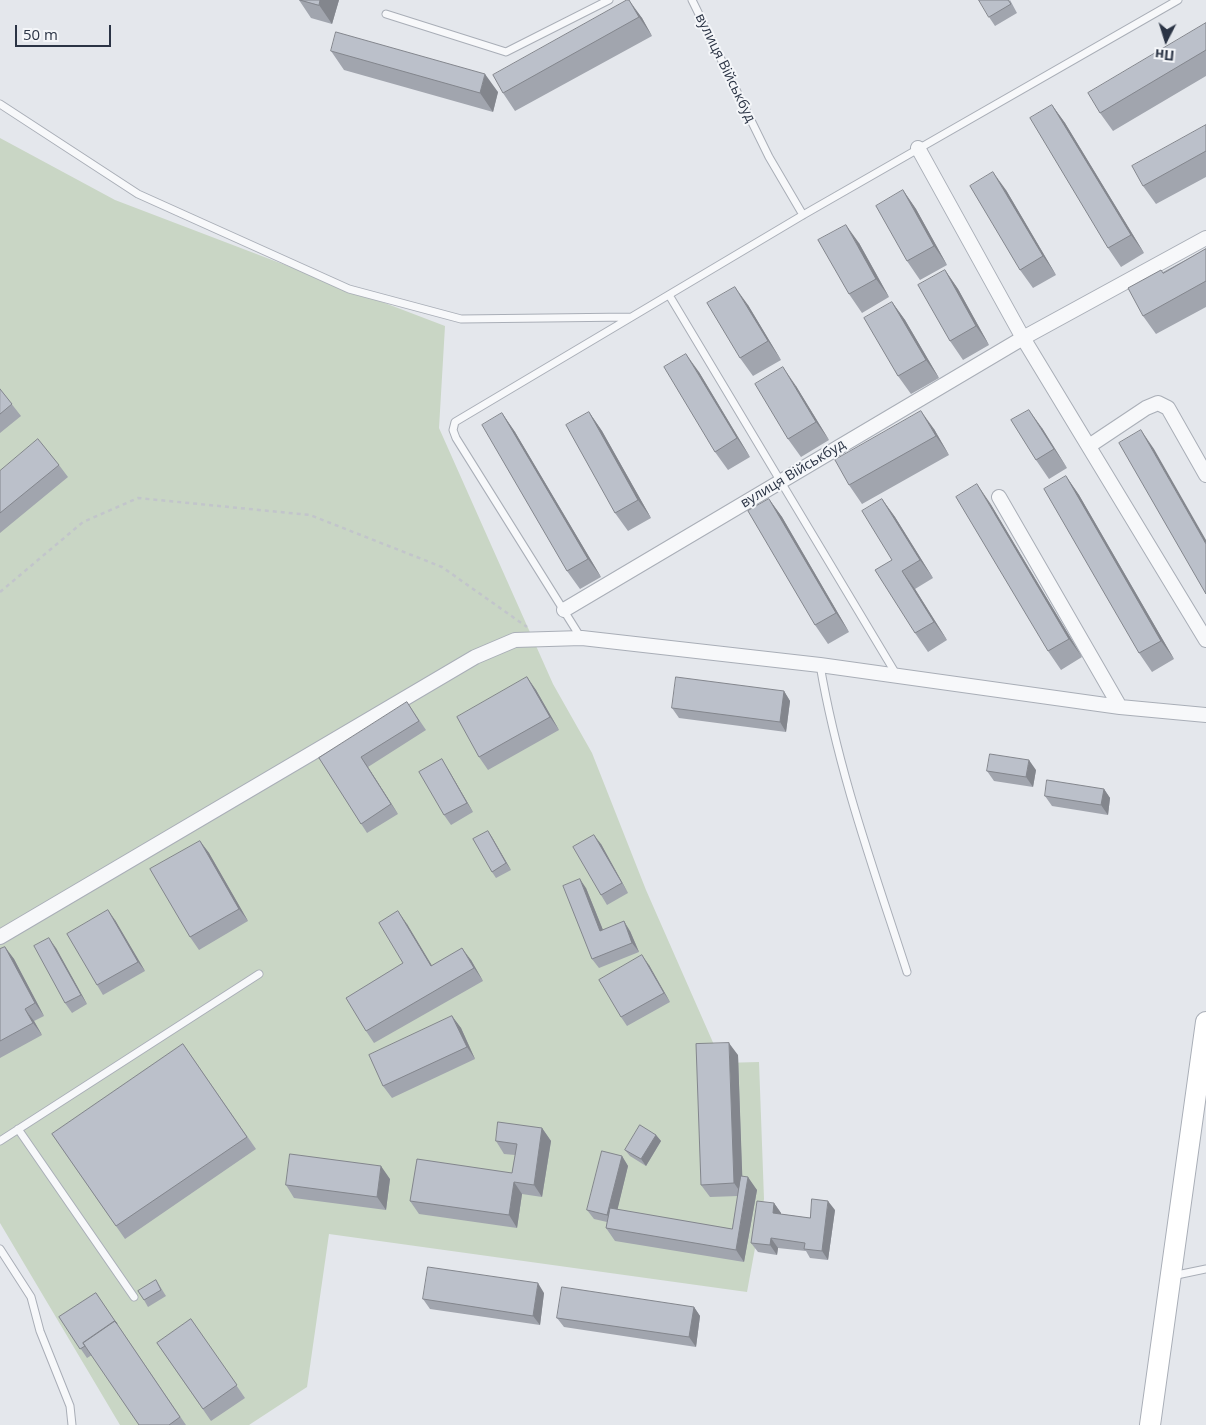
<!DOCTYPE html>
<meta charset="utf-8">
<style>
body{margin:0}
#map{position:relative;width:1206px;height:1425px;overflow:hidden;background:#e4e7ec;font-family:"Open Sans",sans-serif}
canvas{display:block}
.north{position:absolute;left:1141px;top:15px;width:50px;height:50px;-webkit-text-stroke:4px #f4f6f9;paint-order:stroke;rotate:185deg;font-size:14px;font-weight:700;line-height:20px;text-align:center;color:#2b3445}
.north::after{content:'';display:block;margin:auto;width:18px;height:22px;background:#2b3445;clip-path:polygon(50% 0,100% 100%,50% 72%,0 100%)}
.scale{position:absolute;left:15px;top:25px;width:96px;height:22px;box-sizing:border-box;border:2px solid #2b3445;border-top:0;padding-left:6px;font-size:15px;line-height:18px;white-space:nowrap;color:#2b3445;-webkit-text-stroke:4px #f4f6f9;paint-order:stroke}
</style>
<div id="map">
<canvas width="1206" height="1425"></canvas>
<div class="north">Пн</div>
<div class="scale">50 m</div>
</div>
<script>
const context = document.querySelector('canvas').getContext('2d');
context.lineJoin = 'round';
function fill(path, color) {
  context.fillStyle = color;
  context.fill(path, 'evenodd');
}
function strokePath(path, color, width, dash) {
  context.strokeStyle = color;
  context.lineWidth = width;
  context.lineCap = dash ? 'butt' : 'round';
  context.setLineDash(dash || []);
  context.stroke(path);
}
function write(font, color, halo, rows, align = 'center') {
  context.font = font + ' "Open Sans",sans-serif';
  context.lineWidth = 4;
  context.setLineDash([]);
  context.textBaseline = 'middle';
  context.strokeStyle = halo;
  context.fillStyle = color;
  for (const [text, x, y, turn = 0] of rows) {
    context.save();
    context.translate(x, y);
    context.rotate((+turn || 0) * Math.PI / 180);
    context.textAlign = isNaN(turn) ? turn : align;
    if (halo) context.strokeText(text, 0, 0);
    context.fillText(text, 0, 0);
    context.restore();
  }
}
const green = new Path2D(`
 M0 138 115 200 445 326 439 428 553 684 592 753 646 890 722 1063 759 1062 764 1199 747 1292 329 1234 307 1387 249 1425H120L0 1223Z`);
const path = new Path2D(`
 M0 592 83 522 138 498 310 515 442 567 527 627`);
const lane = new Path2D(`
 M692 0 769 157 803 215
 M386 14 506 52 609 0
 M0 104 138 194 349 289 461 319 631 317
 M669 295 896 674
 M581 638 456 438 453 430 455 422 803 215 1178 0
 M820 665C838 771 874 870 907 972
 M18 1129 134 1297
 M0 1141 259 974
 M0 1249 31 1297 40 1331 70 1406 72 1425
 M1172 1276 1206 1269`);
const street = new Path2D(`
 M918 148 1023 338 1206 640
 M1089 446 1146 408 1158 403 1168 408 1206 475
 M999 497 1120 707
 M564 610 1023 338 1206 238
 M0 937 475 657 515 640 582 638 820 665 1120 707 1206 715`);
const secondary = new Path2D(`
 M1150 1425 1206 1022`);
const wall = new Path2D(`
 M299 0H339L332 24 311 18Z
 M627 0 642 18 652 36 515 111 503 93Z
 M1010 0 1017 13 995 26 989 17Z
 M1206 23V76L1113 131 1100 113Z
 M331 51 498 92 493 112 344 70Z
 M1052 105 1065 123 1144 253 1121 267 1108 248Z
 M1206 125V177L1156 204 1143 186Z
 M903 190 916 209 947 265 920 280 907 261Z
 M1006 190 1056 275 1033 288 1020 270Z
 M859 243 889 297 862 313 849 294Z
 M1206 249V307L1156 334 1143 316 1163 272Z
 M945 270 958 289 989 345 963 360 950 341Z
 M892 302 905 320 939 378 911 394 898 376Z
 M748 305 781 360 753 376 740 358Z
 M699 372 750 457 728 470 715 452Z
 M796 386 829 440 801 457 788 439Z
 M0 389 21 416 0 433Z
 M589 412 602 431 651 518 628 531 615 513Z
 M502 413 515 432 601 577 580 589 567 571Z
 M1042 428 1067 468 1049 479 1036 460Z
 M934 429 949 455 862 504 849 485Z
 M59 465 68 477 0 533V471Z
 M1066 476 1079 495 1174 659 1152 672 1139 653Z
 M769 499 782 517 849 632 828 644 815 625Z
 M882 499 895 517 933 578 915 589 947 640 928 652 915 633Z
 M990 503 1082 657 1061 670 1048 651Z
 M527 677 536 690 559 730 488 770 479 757Z
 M784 691 790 701 786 732 679 718 672 708Z
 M407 702 426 730 368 767 398 814 367 833 319 758Z
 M448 769 473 812 451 825 444 815Z
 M1036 770 1033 787 994 781 987 771Z
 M1104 789 1110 798 1108 815 1052 806 1045 796Z
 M488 831 511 870 496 878 492 872Z
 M200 841 209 853 248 921 199 950 190 937Z
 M601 844 628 893 607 905 601 895Z
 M586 888 603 930 630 931 639 952 599 968 592 959Z
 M115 920 145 971 103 995 97 985Z
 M407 924 432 966 471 960 483 981 374 1043 366 1031 403 963Z
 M5 947 14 959 44 1016 34 1021 42 1035 0 1058V949Z
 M56 948 87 1004 72 1013 65 1003Z
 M649 965 670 1002 627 1026 621 1017Z
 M452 1016 461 1028 475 1059 392 1098 383 1086Z
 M183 1044 256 1149 125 1239 52 1134Z
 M738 1055 742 1176 757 1190 744 1262 615 1241 606 1228 607 1222 594 1219 587 1210 622 1156 628 1166 617 1210 732 1229 738 1196 710 1197 701 1185Z
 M542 1128 551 1141 542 1197 522 1194 517 1228 419 1214 410 1201 512 1173 515 1155 504 1154 496 1141Z
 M656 1135 661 1141 646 1166 630 1156 625 1150Z
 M390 1179 386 1210 294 1198 286 1185Z
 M774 1203 781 1213V1214L810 1218 835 1210 828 1260 810 1258 806 1251 778 1248 777 1255 758 1252 751 1243Z
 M156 1280 166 1296 148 1307 144 1300Z
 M96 1293 186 1425H139L92 1355 87 1358 59 1317Z
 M544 1293 540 1325 430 1309 423 1299Z
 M694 1307 700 1316 696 1347 564 1327 557 1318Z
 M191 1319 245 1398 211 1421 157 1343Z`);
const shadedWall = new Path2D(`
 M320 0H339L332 24 319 5Z
 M629 0 642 18 652 36 639 17Z
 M485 74 498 92 493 112 480 93Z
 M1052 105 1065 123 1144 253 1131 235Z
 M993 172 1006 190 1056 275 1043 256Z
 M903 190 916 209 947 265 934 246Z
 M846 225 859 243 889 297 876 279Z
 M945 270 958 289 989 345 976 326Z
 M735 287 748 305 781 360 768 341Z
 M892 302 905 320 939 378 926 360Z
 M686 354 699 372 750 457 737 438Z
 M783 367 796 386 829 440 816 422Z
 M1029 410 1042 428 1067 468 1054 449Z
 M921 411 934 429 949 455 936 436Z
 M589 412 602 431 651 518 638 500Z
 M502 413 515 432 601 577 588 559Z
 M1141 430 1154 449 1206 540V544Z
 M1066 476 1079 495 1174 659 1161 641Z
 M977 484 990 503 1082 657 1069 639Z
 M769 499 782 517 849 632 836 613Z
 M882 499 895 517 933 578 920 560Z
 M902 571 915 589 947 640 934 622Z
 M527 677 536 690 559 730 550 717Z
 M784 691 790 701 786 732 780 722Z
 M361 757 368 767 398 814 391 804Z
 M442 759 448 769 473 812 467 803Z
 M1029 760 1036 770 1033 787 1026 777Z
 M1104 789 1110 798 1108 815 1101 805Z
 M488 831 492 837 511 870 506 863Z
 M594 835 601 844 628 893 622 883Z
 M200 841 209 853 248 921 239 909Z
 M580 879 586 888 607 940 600 931Z
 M108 910 115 920 145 971 138 962Z
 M398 911 407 924 440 979 431 966Z
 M624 921 630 931 639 952 632 943Z
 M49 938 56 948 87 1004 81 995Z
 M5 947 14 959 44 1016 35 1003Z
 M462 948 471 960 483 981 474 968Z
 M642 955 649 965 670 1002 664 993Z
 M25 1009 34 1021 42 1035 33 1023Z
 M452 1016 461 1028 475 1059 467 1047Z
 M729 1043 738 1055 743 1196 734 1183Z
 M542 1128 551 1141 542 1197 534 1185Z
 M656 1135 661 1141 646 1166 641 1159Z
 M622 1156 628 1166 614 1224 607 1215Z
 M381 1166 390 1179 386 1210 377 1197Z
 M748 1177 757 1190 744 1262 736 1250Z
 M514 1182 522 1194 517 1228 509 1215Z
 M828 1201 835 1210 828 1260 822 1251Z
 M774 1203 781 1213 780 1223 773 1213Z
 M771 1238 778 1248 777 1255 770 1245Z
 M538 1283 544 1293 540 1325 533 1316Z
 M694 1307 700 1316 696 1347 689 1337Z`);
const building = new Path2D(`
 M300 0H320L319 5Z
 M627 0H629L639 17 503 93 493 75Z
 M979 0H1008L1011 4 989 17Z
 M1206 23V50L1100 113 1088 93Z
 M336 32 485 74 480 93 331 51Z
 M1052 105 1131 235 1108 248 1030 118Z
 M1206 125V151L1143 186 1132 166Z
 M993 172 1043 256 1020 270 970 186Z
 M903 190 934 246 907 261 876 206Z
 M846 225 876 279 849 294 818 240Z
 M1206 249V281L1143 316 1128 288 1161 270 1163 273Z
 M945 270 976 326 950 341 918 285Z
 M735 287 768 341 740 358 707 303Z
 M892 302 926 360 898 376 864 318Z
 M686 354 737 438 715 452 664 367Z
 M783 367 816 422 788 439 755 384Z
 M0 389 12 404 0 414Z
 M1029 410 1054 449 1036 460 1011 420Z
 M921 411 936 436 849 485 835 460Z
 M589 412 638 500 615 513 566 425Z
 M502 413 588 559 567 571 482 425Z
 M1141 430 1206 544V594L1119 443Z
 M38 439 59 465 0 513V471Z
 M1066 476 1161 641 1139 653 1044 489Z
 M977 484 1069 639 1048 651 956 497Z
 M769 499 836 613 815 625 748 511Z
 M882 499 920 560 902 571 934 622 915 633 875 570 892 560 862 511Z
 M527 677 550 717 479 757 457 717Z
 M676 677 784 691 780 722 672 708Z
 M407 702 419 721 361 757 391 804 361 824 319 758Z
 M990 754 1029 760 1026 777 987 771Z
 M442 759 467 803 444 815 419 772Z
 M1047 780 1104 789 1101 805 1045 796Z
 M488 831 506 863 492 872 473 839Z
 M594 835 622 883 601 895 573 847Z
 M200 841 239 909 190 937 150 869Z
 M580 879 600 931 624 921 632 943 592 959 563 886Z
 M108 910 138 962 97 985 67 934Z
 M398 911 431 966 462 948 474 968 366 1031 346 998 403 963 379 923Z
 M49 938 81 995 65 1003 34 946Z
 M5 947 35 1003 25 1009 33 1023 0 1041V949Z
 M642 955 664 993 621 1017 599 980Z
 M452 1016 467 1047 383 1086 369 1055Z
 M729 1043 734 1183 701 1185 696 1044Z
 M183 1044 247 1137 116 1226 52 1134Z
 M498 1122 542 1128 534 1185 514 1182 509 1215 410 1201 417 1159 512 1173 517 1144 496 1141Z
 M640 1125 656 1135 641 1159 625 1150Z
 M602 1151 622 1156 607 1215 587 1210Z
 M290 1154 381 1166 377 1197 286 1185Z
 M741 1176 748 1177 736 1250 606 1228 610 1208 732 1229Z
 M812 1199 828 1201 822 1251 804 1249 805 1243 771 1238 770 1245 751 1243 757 1201 774 1203 773 1213 810 1218Z
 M428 1267 538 1283 533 1316 423 1299Z
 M156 1280 161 1290 144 1300 138 1291Z
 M562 1287 694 1307 689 1337 557 1318Z
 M96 1293 117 1324 115 1321 83 1343 85 1346 80 1349 59 1317Z
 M191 1319 237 1385 203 1409 157 1343Z
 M115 1321 180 1417 169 1425H139L83 1343Z`);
const streetNames = [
 ["вулиця Військбуд",725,68,64],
 ["вулиця Військбуд",793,474,-31]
];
fill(green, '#c9d6c5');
strokePath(lane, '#a9aeb7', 9);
strokePath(street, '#a9aeb7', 16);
strokePath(secondary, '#a9aeb7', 22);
strokePath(path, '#c2c5cb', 2.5, [4, 4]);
strokePath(lane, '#f7f8fa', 7);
strokePath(street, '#f7f8fa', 14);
strokePath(secondary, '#fff', 20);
fill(wall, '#a1a5ae');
fill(shadedWall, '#83868d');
fill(building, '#bbc0ca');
strokePath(building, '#83868d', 1);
write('14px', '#2b3445', '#f4f6f9', streetNames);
</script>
